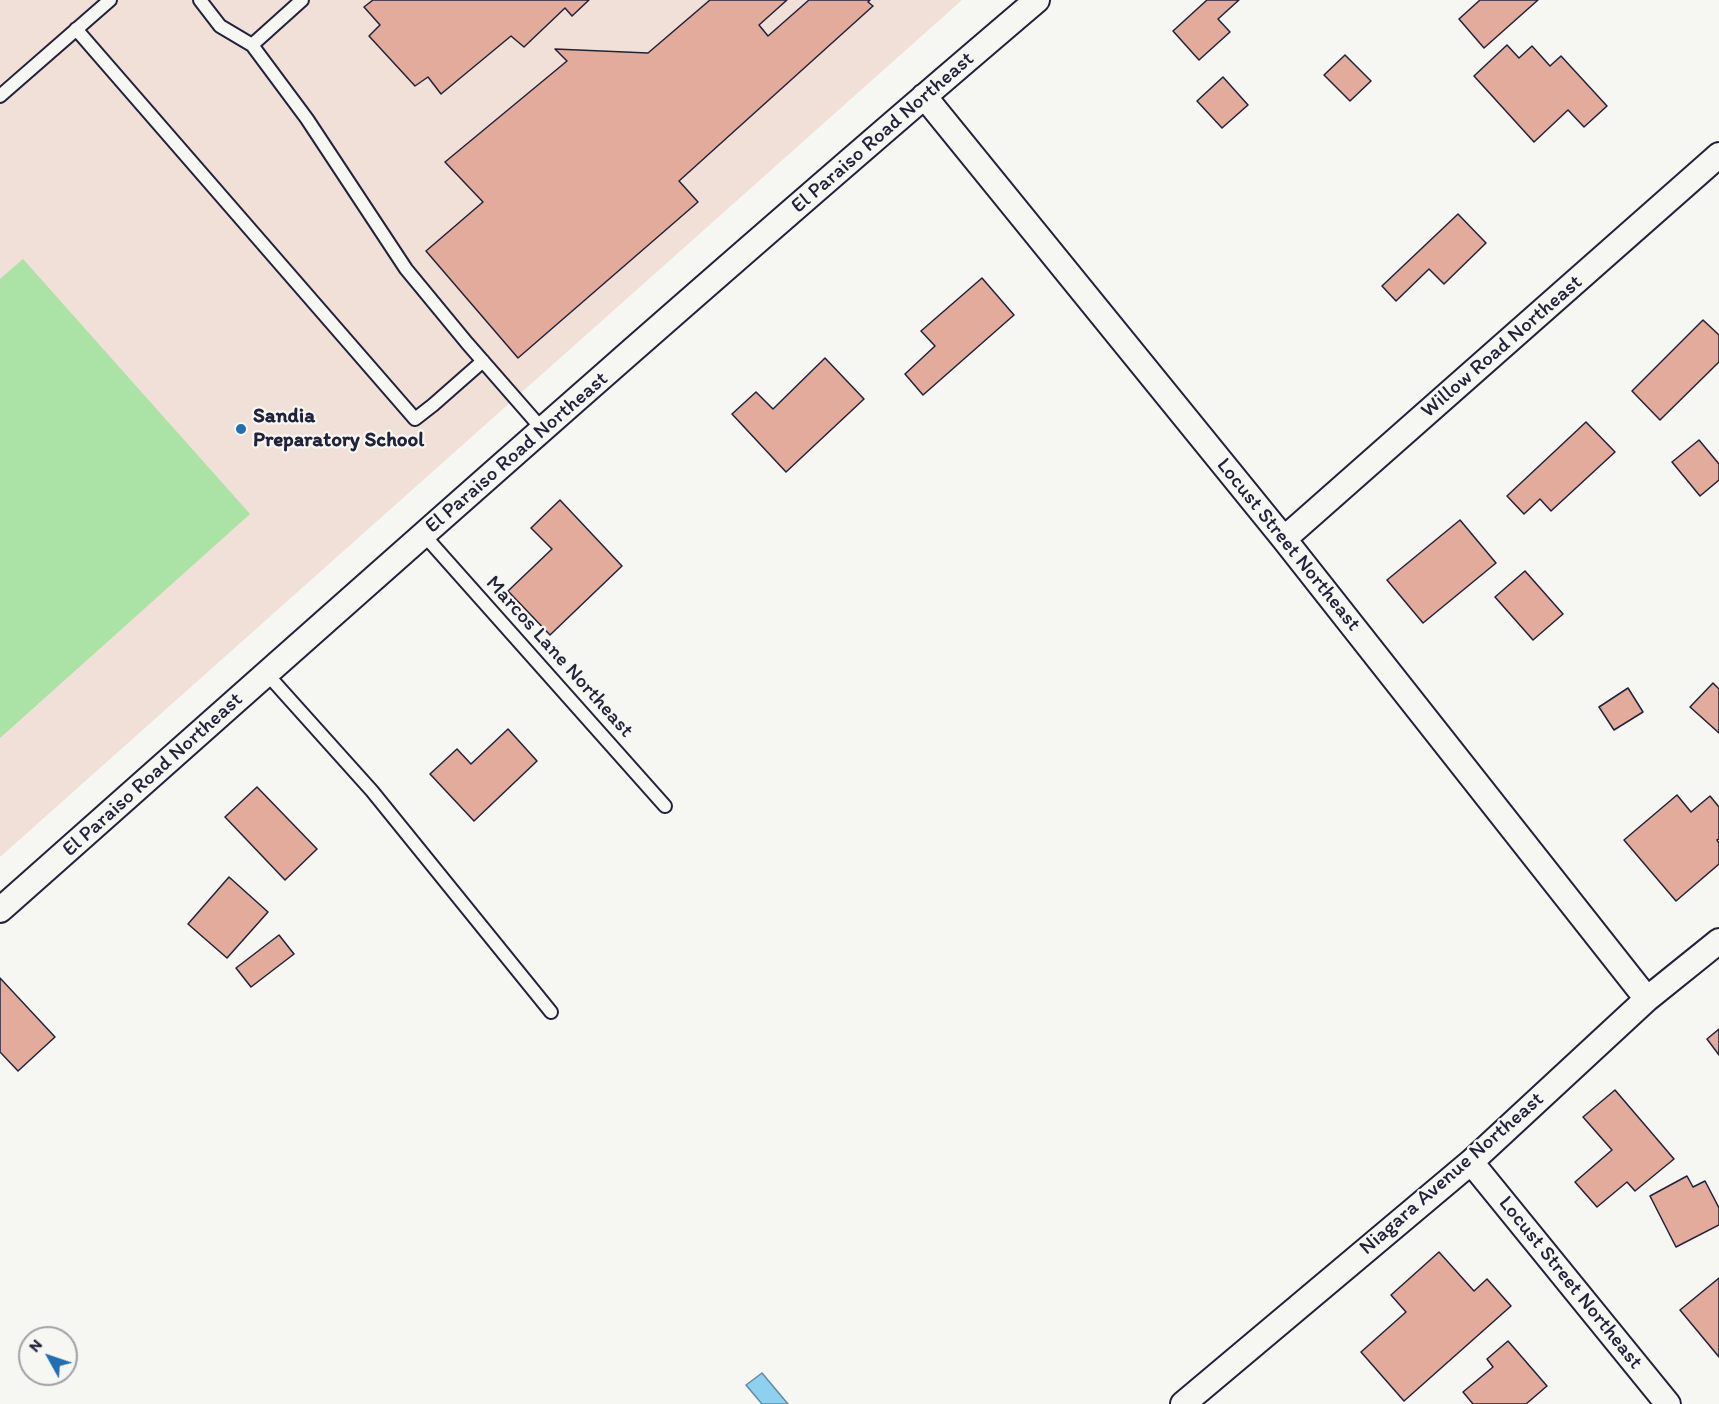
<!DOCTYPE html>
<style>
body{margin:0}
#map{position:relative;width:1719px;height:1404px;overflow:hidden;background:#f6f6f2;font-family:Itim,sans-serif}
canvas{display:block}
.north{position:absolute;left:18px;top:1326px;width:60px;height:60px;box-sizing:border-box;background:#f6f6f2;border:2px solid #a1a1a9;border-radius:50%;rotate:310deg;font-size:16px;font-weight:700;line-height:24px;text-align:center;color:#22223b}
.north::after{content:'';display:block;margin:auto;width:21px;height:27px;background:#1f6fb2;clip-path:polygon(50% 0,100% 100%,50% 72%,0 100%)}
</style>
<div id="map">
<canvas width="1719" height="1404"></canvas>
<div class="north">N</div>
</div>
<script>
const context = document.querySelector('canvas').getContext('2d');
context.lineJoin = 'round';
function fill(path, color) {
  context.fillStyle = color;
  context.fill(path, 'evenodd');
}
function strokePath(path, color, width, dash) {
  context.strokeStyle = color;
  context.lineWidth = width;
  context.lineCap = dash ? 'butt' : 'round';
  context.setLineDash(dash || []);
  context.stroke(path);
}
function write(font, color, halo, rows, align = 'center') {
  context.font = font + ' Itim,sans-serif';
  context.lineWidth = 4.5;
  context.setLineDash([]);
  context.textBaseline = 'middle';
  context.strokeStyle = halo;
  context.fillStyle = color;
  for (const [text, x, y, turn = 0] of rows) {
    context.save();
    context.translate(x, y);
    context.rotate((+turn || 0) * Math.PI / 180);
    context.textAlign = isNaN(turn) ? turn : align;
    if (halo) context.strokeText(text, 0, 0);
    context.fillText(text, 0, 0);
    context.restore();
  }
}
const built = new Path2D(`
 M0 0H962L0 857Z`);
const green = new Path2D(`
 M23 259 250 514 0 738V279Z`);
const water = new Path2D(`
 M762 1373 788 1404H762L746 1385Z`);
const building = new Path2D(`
 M373 0H589L572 16 565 8 524 47 511 36 441 94 428 77 415 86 369 36 380 25 364 7Z
 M710 0H787L759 25 768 36 809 0H870L868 2 873 6 679 181 698 202 518 358 426 251 483 202 445 162 567 61 555 49 648 53Z
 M1207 0H1239L1218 19 1230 32 1199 60 1173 31Z
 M1480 0H1538L1484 48 1459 19Z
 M1507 45 1519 58 1532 46 1550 66 1561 56 1607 106 1584 127 1568 110 1534 142 1474 76Z
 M1345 55 1371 81 1350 101 1324 75Z
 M1223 77 1248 105 1222 128 1197 101Z
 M1458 214 1486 243 1444 284 1429 269 1396 301 1382 286Z
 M982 278 1014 315 923 395 905 374 935 346 921 331Z
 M1703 320 1719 335V362L1660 420 1632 391Z
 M825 358 864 399 786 472 732 414 756 392 773 409Z
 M1586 422 1615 452 1551 511 1540 499 1524 514 1507 496Z
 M1699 440 1719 464V480L1700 496 1672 462Z
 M560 500 622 566 550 635 508 591 552 549 531 528Z
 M1460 520 1496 563 1423 623 1387 580Z
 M1525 571 1563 614 1533 640 1495 597Z
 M1713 683 1719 689V733L1690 707Z
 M1628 688 1643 712 1614 730 1599 707Z
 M508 729 537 761 474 821 430 774 457 749 471 764Z
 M257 787 317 849 285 880 225 817Z
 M1677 795 1691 812 1710 796 1719 807V839L1717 840 1719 843V864L1676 901 1624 840Z
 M229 877 268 912 227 958 188 924Z
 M279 935 294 954 251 987 236 968Z
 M0 978 55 1037 18 1071 0 1052Z
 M1719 1029V1055L1707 1039Z
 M1615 1090 1674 1159 1635 1191 1627 1182 1597 1207 1575 1182 1612 1150 1583 1117Z
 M1687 1176 1693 1187 1705 1181 1719 1208V1225L1676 1247 1650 1196Z
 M1439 1252 1474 1291 1487 1279 1511 1306 1404 1401 1361 1352 1406 1312 1391 1295Z
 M1719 1278V1357L1680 1310Z
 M1508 1341 1547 1386 1526 1404H1473L1463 1392 1493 1367 1487 1359Z`);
const service = new Path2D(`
 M200 0 220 26 252 45 302 0
 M76 29 415 419 433 405 483 361
 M252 45 307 119 406 269 467 343 543 430
 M0 96 110 0
 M424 535 665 806
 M267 674 372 791 551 1012`);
const minor = new Path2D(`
 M924 96 1284 539 1647 999
 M1284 539 1719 155
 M0 910C344 605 687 298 1037 0
 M1471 1162 1668 1404
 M1183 1404 1471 1162 1647 999 1719 941`);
const markers = [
 [241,429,6,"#1f6fb2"]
];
const streetNames = [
 ["El Paraiso Road Northeast",883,133,-41],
 ["Willow Road Northeast",1502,347,-41],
 ["El Paraiso Road Northeast",517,453,-41],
 ["Locust Street Northeast",1288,545,51],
 ["Marcos Lane Northeast",559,657,48],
 ["El Paraiso Road Northeast",153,775,-42],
 ["Niagara Avenue Northeast",1452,1174,-41],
 ["Locust Street Northeast",1570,1283,51]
];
const poiNames = [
 ["Sandia",253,417],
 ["Preparatory School",253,441]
];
fill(built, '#f0e0d8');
fill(green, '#abe2a5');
fill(water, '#8dd1ee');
strokePath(water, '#628ba6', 1.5);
fill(building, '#e3ab9c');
strokePath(building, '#22223b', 1.5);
strokePath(service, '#22223b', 16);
strokePath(minor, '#22223b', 28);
strokePath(service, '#f6f6f2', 12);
strokePath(minor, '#f6f6f2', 24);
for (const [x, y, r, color] of markers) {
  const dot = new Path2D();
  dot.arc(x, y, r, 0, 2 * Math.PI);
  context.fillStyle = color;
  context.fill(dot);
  strokePath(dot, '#f6f6f2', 2);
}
write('21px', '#22223b', '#f6f6f2', streetNames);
write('bold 21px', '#22223b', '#f6f6f2', poiNames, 'left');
</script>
